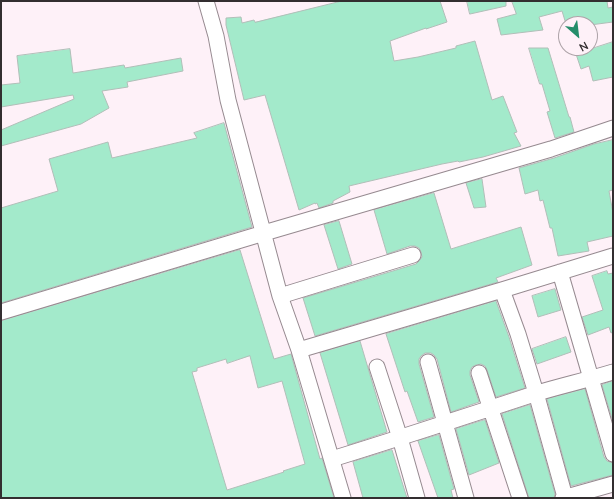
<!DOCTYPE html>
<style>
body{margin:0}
#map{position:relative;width:614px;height:499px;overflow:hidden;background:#fef1f8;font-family:"Nunito Sans",sans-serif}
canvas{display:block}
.frame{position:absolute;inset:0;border:2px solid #332e30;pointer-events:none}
.north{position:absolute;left:558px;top:16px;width:40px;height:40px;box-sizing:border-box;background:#fef1f8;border:1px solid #ada3a8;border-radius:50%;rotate:152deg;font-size:11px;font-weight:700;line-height:16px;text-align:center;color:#332e30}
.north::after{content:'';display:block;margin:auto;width:14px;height:18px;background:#248d6a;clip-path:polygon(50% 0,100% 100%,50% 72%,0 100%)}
</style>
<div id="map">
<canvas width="614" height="499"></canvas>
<div class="frame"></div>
<div class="north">N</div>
</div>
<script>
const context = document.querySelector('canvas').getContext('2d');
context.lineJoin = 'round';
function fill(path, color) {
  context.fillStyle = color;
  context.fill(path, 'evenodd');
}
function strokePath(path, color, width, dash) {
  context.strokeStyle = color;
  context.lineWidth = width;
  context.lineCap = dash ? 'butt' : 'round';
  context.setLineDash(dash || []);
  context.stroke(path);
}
const building = new Path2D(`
 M342 1H440L447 22 426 29V28L390 41 394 61 418 57 456 48V46L475 41 492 100 503 96 517 132 514 133 521 146 483 157 459 162 458 161 442 164 349 186 350 192 333 201V203L319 208 317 203 315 204V203L299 210 265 95 244 100 226 25V18L241 17 242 23 254 20 255 22Z
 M467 1H506V6L470 14Z
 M512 1H607L608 8 613 7V22L590 25V24H566L562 11 539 17 543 30 501 35 497 19 516 14Z
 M613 42V77L593 81 589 66 581 69 576 54Z
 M529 48H548L569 117H570L574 132 555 138 547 112 550 111 542 84H540Z
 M70 49 73 73 124 65 125 68 181 58 183 71 127 82 128 87 102 91 109 108 81 124 1 146V130L74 99 73 95 1 107V85L20 83 17 56Z
 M224 123 252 227 1 303V208L58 191 49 159 108 142 112 158 197 138 194 133Z
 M613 140V190L609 191 613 213V236L587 242 589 251 558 256 552 228H550L543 200 540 201 538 190 525 194 519 168 554 158 594 144Z
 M482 179 486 207 474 208 466 183Z
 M434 193 451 249 521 227 532 265 496 278 498 282 315 336 303 298 416 264 419 261 422 257 421 252 419 248 415 246H410L387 254 374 210Z
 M339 221 352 264 338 269 324 225Z
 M240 250 274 359 291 354 320 459 322 458 334 498H1V321ZM250 356 258 388 282 381 305 464 283 471 284 472 227 490 192 372 197 371V368L226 359 227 363Z
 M607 271 608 274 613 273V332L611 333 609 327 588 335 582 317 603 310 592 276Z
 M555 289 561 310 538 317 532 296Z
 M496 301 509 337 525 388 496 397 487 370 485 366 481 364 476 365 472 367 470 371V375L479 402 451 412 437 359 434 355 431 353H425L421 356 419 359V364L434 417 418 422 407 391 405 392 386 334Z
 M566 337 571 352 537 364 532 349Z
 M360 341 387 432 348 445 320 353Z
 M613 381V422L602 385Z
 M585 389 604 457 607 461 613 463V475L571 486 547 399Z
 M530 405 555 494 554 498H529L502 414Z
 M485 420 499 463 469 475 456 429Z
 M439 435 454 489 451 490 453 498H438L418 441Z
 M392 450 407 498H363L353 462Z`);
const minor = new Path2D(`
 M206 1 216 36 228 100 280 296 299 350 343 498
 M560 272 613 454
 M502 290 518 334 536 393 565 497
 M280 296 413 255
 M1 312 264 233 551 149 613 128
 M299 350 502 290 613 256
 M428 362 466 498
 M377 367 400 438 417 498
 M479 373 520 498
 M332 459C400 438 467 416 534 394 560 386 587 380 613 372
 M563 498 613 484`);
fill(building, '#a3eacb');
strokePath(building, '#b1beb8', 1);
strokePath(minor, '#968a90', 17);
strokePath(minor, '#fff', 15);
</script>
